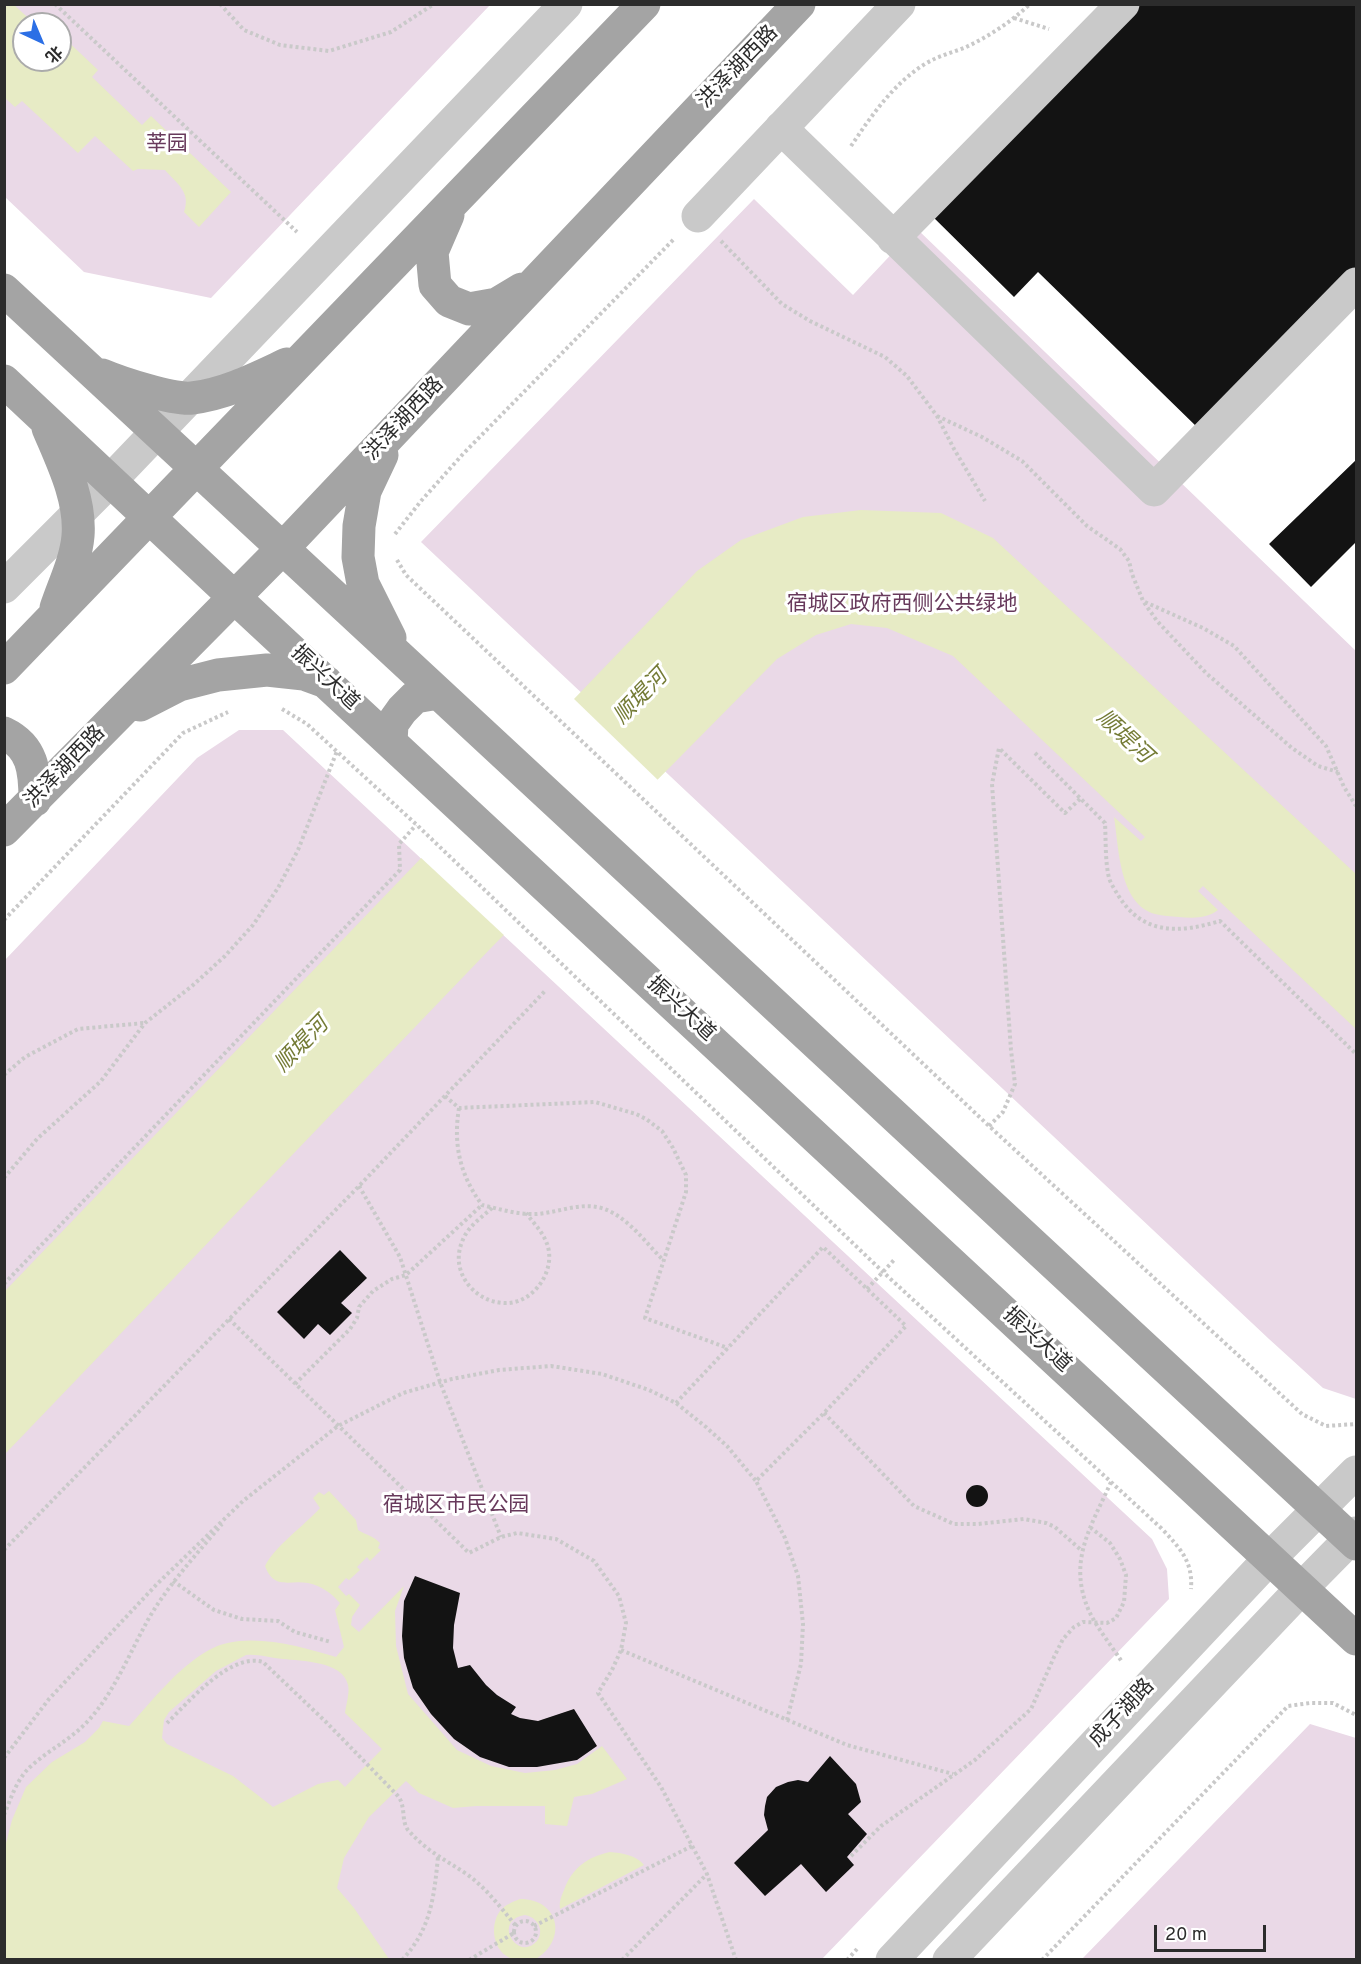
<!DOCTYPE html>
<meta charset="utf-8">
<style>
body{margin:0}
#map{position:relative;width:1361px;height:1964px;overflow:hidden;background:#fff;font-family:Overpass,"Noto Sans SC",sans-serif}
canvas{display:block}
.frame{position:absolute;inset:0;border:6px solid #2c2c2c;pointer-events:none}
.north{position:absolute;left:12px;top:12px;width:60px;height:60px;box-sizing:border-box;background:#fff;border:2px solid #ababab;border-radius:50%;rotate:136deg;font-size:16px;font-weight:700;line-height:24px;text-align:center;color:#2c2c2c}
.north::after{content:'';display:block;margin:auto;width:21px;height:27px;background:#2c6fe5;clip-path:polygon(50% 0,100% 100%,50% 72%,0 100%)}
.scale{position:absolute;left:1154px;top:1925px;width:112px;height:27px;box-sizing:border-box;border:3px solid #2c2c2c;border-top:0;padding-left:8px;font-size:18px;line-height:21px;white-space:nowrap;color:#2c2c2c;-webkit-text-stroke:4px #fff;paint-order:stroke}
</style>
<div id="map">
<canvas width="1361" height="1964"></canvas>
<div class="frame"></div>
<div class="north">北</div>
<div class="scale">20 m</div>
</div>
<script>
const context = document.querySelector('canvas').getContext('2d');
context.lineJoin = 'round';
function fill(path, color) {
  context.fillStyle = color;
  context.fill(path, 'evenodd');
}
function strokePath(path, color, width, dash) {
  context.strokeStyle = color;
  context.lineWidth = width;
  context.lineCap = dash ? 'butt' : 'round';
  context.setLineDash(dash || []);
  context.stroke(path);
}
function write(font, color, halo, rows, align = 'center') {
  context.font = font + ' Overpass,"Noto Sans SC",sans-serif';
  context.lineWidth = 6;
  context.setLineDash([]);
  context.textBaseline = 'middle';
  context.strokeStyle = halo;
  context.fillStyle = color;
  for (const [text, x, y, turn = 0] of rows) {
    context.save();
    context.translate(x, y);
    context.rotate((+turn || 0) * Math.PI / 180);
    context.textAlign = isNaN(turn) ? turn : align;
    if (halo) context.strokeText(text, 0, 0);
    context.fillText(text, 0, 0);
    context.restore();
  }
}
const green = new Path2D(`
 M4 5H490L211 298 84 272 5 197ZM24 24H60V60H24Z
 M754 199 853 295 916 228 1356 651V1399L1323 1388 1269 1339 421 542Z
 M239 730H283L1152 1539 1167 1569 1169 1599 822 1959H5V960L197 758Z
 M1310 1724 1356 1738V1959H1082Z`);
const water = new Path2D(`
 M4 5H14L35 24H24V60H60V34L98 70 92 77 142 125 151 116 231 192 199 227 184 212C191 192 178 185 165 170L138 169 133 171 95 136 78 153 22 101 15 107 5 98Z
 M861 510 941 513 993 538 1356 874V1029L1203 886 1198 891 1218 910C1207 919 1192 918 1179 917 1171 916 1163 916 1155 914 1119 904 1119 848 1114 817L1141 841 1145 837 953 656 887 628 851 624 816 635 777 659 490 949 5 1454V1291L697 571 741 540 803 517Z
 M329 1491 356 1520 358 1530C366 1535 374 1536 380 1543L378 1548 381 1550 370 1561 367 1557 357 1567 360 1570 349 1580 346 1578 338 1587 346 1596 349 1594 360 1605 352 1617 351 1625 359 1632 404 1586 395 1611 396 1646 408 1694 457 1750 491 1766 525 1773 555 1770 577 1764 602 1746 627 1779 592 1794 574 1797 567 1826 545 1824V1806H476L453 1808 419 1793 406 1781 369 1817 344 1858 337 1888 354 1908 389 1959C371 1960 353 1955 335 1960L5 1959V1847L12 1820 26 1787 52 1762 85 1742 99 1728 103 1721 129 1726C154 1699 177 1668 209 1650 244 1630 300 1646 336 1657L344 1647 335 1610 340 1603C331 1593 322 1586 308 1583 288 1580 274 1590 265 1566 275 1546 304 1526 320 1508L313 1498 319 1492 324 1495ZM246 1655C259 1654 270 1658 283 1659 301 1661 343 1661 348 1685 350 1692 346 1705 345 1713L382 1749 345 1787 338 1780 318 1784 273 1807 233 1776 167 1744 162 1738 164 1720 169 1712 216 1671Z
 M610 1852C622 1853 636 1855 644 1865L560 1909C559 1902 561 1897 564 1890 572 1868 587 1857 610 1852Z
 M520 1899C559 1899 568 1939 536 1959 529 1960 519 1961 513 1959 493 1953 489 1926 500 1911 505 1905 512 1902 520 1899ZM525 1915C537 1917 545 1930 537 1941 518 1963 491 1920 525 1915Z`);
const pier = new Path2D(`
 M572 697 660 782 506 937 419 856Z`);
const building = new Path2D(`
 M1131 4H1356V268L1199 429 1038 272 1014 297 928 212Z
 M1356 460V542L1311 587 1269 544Z
 M340 1250 367 1278 341 1303 352 1313 330 1335 318 1324 304 1339 277 1312Z
 M966 1496a11 11 0 1 1 22 0a11 11 0 1 1-22 0Z
 M415 1576 460 1593 454 1625 453 1648 458 1668 470 1665 486 1685 497 1695 516 1707 511 1714 520 1718 538 1721 574 1709 597 1746 577 1760 537 1767H509L480 1757 454 1739 431 1714 413 1688 404 1658 402 1636 404 1601Z
 M830 1756 856 1784 861 1802 848 1814 867 1834 847 1857 854 1865 826 1892 801 1864 765 1896 734 1863 768 1830 764 1815 765 1806 767 1797 776 1787 788 1782 798 1780 808 1782Z`);
const path = new Path2D(`
 M55 4 297 232
 M220 4 244 30 280 45 329 51 391 32 434 4
 M1014 18 1049 29
 M851 146C872 115 893 84 925 64 938 56 951 53 964 48 988 37 1011 22 1030 4
 M721 241 782 304 810 321 885 357 907 376 937 416 954 449 985 501
 M937 416 982 437 1022 461 1087 526 1120 549 1129 561 1132 574 1143 601 1157 621 1206 673 1292 748 1318 766 1338 772
 M395 534 421 501 463 454 674 239
 M397 560 406 575 989 1126 1302 1414 1326 1426 1356 1424
 M1145 602 1203 628 1234 646 1326 746 1344 787 1356 806
 M282 709 307 724 419 827 883 1272 1161 1528C1180 1548 1193 1561 1191 1589
 M1035 753 1105 823C1106 841 1105 861 1109 878 1111 884 1115 890 1118 895 1143 936 1180 933 1220 921L1356 1054
 M4 920 183 733 228 712
 M4 1075 25 1057 78 1029 144 1023
 M445 1096 459 1108 595 1102 636 1114 646 1119 662 1131 673 1148 686 1175V1192L645 1318 728 1348
 M459 1108C453 1145 460 1175 482 1205 499 1209 519 1215 537 1214 563 1212 588 1198 613 1213 633 1224 648 1245 664 1261
 M989 1126 1003 1112 1015 1084 1011 1050 992 784 999 748 1065 813 1080 799
 M4 1178 37 1139 101 1081 145 1023 192 986 225 956 253 925 278 888 298 850 337 751
 M359 1186 400 1257 440 1382 501 1537
 M492 1208C481 1218 467 1227 462 1242 450 1271 473 1301 503 1303 530 1305 552 1277 549 1252 547 1236 535 1225 526 1213
 M4 1284 400 870 399 844 416 825
 M867 1289 895 1259
 M229 1319 469 1553 501 1537 517 1533 556 1539 594 1561 619 1596 626 1623 621 1650 612 1670 598 1693 661 1787 707 1874 736 1960
 M295 1384 350 1329 357 1318 359 1307 373 1291 392 1279 406 1275 482 1205
 M676 1403 823 1247 906 1326 824 1413 756 1481 785 1538 798 1576 803 1624 801 1664 787 1720
 M824 1413 914 1506 954 1524H978L1024 1519 1046 1523 1055 1527 1082 1551
 M1111 1482C1091 1527 1067 1561 1089 1611 1097 1628 1111 1645 1122 1662
 M4 1550 359 1186 545 991
 M173 1581 214 1610 242 1619 278 1621 295 1632 331 1642
 M621 1650 847 1745 953 1774
 M167 1723C188 1703 230 1652 263 1662L326 1722 398 1796C406 1806 401 1821 408 1830 426 1851 446 1860 468 1875 487 1889 501 1908 516 1926
 M4 1758 49 1699 157 1584 243 1501 338 1426 403 1393 452 1379 499 1370 551 1366 602 1374 649 1390 676 1403 706 1427 727 1446 756 1481
 M4 1815C11 1798 17 1779 30 1767 51 1748 76 1737 94 1714 117 1686 131 1650 149 1618 169 1584 196 1555 222 1524
 M851 1856 881 1826 975 1760 1031 1709 1054 1657 1063 1639 1074 1627 1083 1622 1107 1623 1116 1618 1124 1602 1126 1575 1120 1559 1110 1543 1091 1528
 M514 1932a11 11 0 1 1 22 0a11 11 0 1 1-22 0Z
 M534 1926 692 1846
 M402 1960C431 1929 434 1897 438 1857
 M469 1960 514 1933
 M622 1960 707 1874
 M847 1960 857 1949
 M1042 1960 1288 1706 1310 1703H1333L1356 1715`);
const minor = new Path2D(`
 M781 128 1154 490 1356 284
 M698 216 899 4
 M893 238 1123 4
 M4 587 111 480 566 4
 M892 1960 1270 1558 1356 1472
 M949 1960 1302 1588 1356 1533`);
const major = new Path2D(`
 M448 215 432 252 435 285 449 301 469 309 497 304 522 289
 M4 290 1356 1544
 M102 375C121 383 173 400 192 398 226 394 257 378 287 364
 M4 381 234 597 1356 1639
 M48 428C62 461 81 499 78 536 76 560 64 584 56 608
 M382 455 365 491 359 526 358 557 363 584 390 638
 M4 668 644 4
 M140 705 179 685 218 675 267 670 304 674 326 682
 M4 733C33 747 35 771 35 800
 M391 742 392 724 402 710 415 697 438 693
 M4 830 282 549 799 4`);
const streetNames = [
 ["洪泽湖西路",739,68,-46],
 ["洪泽湖西路",405,420,-47],
 ["振兴大道",324,679,43],
 ["洪泽湖西路",66,768,-46],
 ["振兴大道",680,1010,43],
 ["振兴大道",1036,1341,43],
 ["成子湖路",1123,1714,-47]
];
const parkNames = [
 ["莘园",167,146],
 ["宿城区政府西侧公共绿地",902,606],
 ["宿城区市民公园",456,1507]
];
const waterNames = [
 ["顺堤河",642,698,-46],
 ["顺堤河",1123,738,43],
 ["顺堤河",303,1046,-46]
];
fill(green, '#ead9e7');
fill(water, '#e7ebc5');
fill(pier, '#fff');
fill(building, '#131313');
strokePath(path, '#c9c9c9', 4, [3, 3]);
strokePath(minor, '#c9c9c9', 33);
strokePath(major, '#a4a4a4', 33);
write('21px', '#2c2c2c', '#fff', streetNames);
write('21px', '#683a5c', '#fff', parkNames);
write('italic 22px', '#747b35', '#fff', waterNames);
</script>
